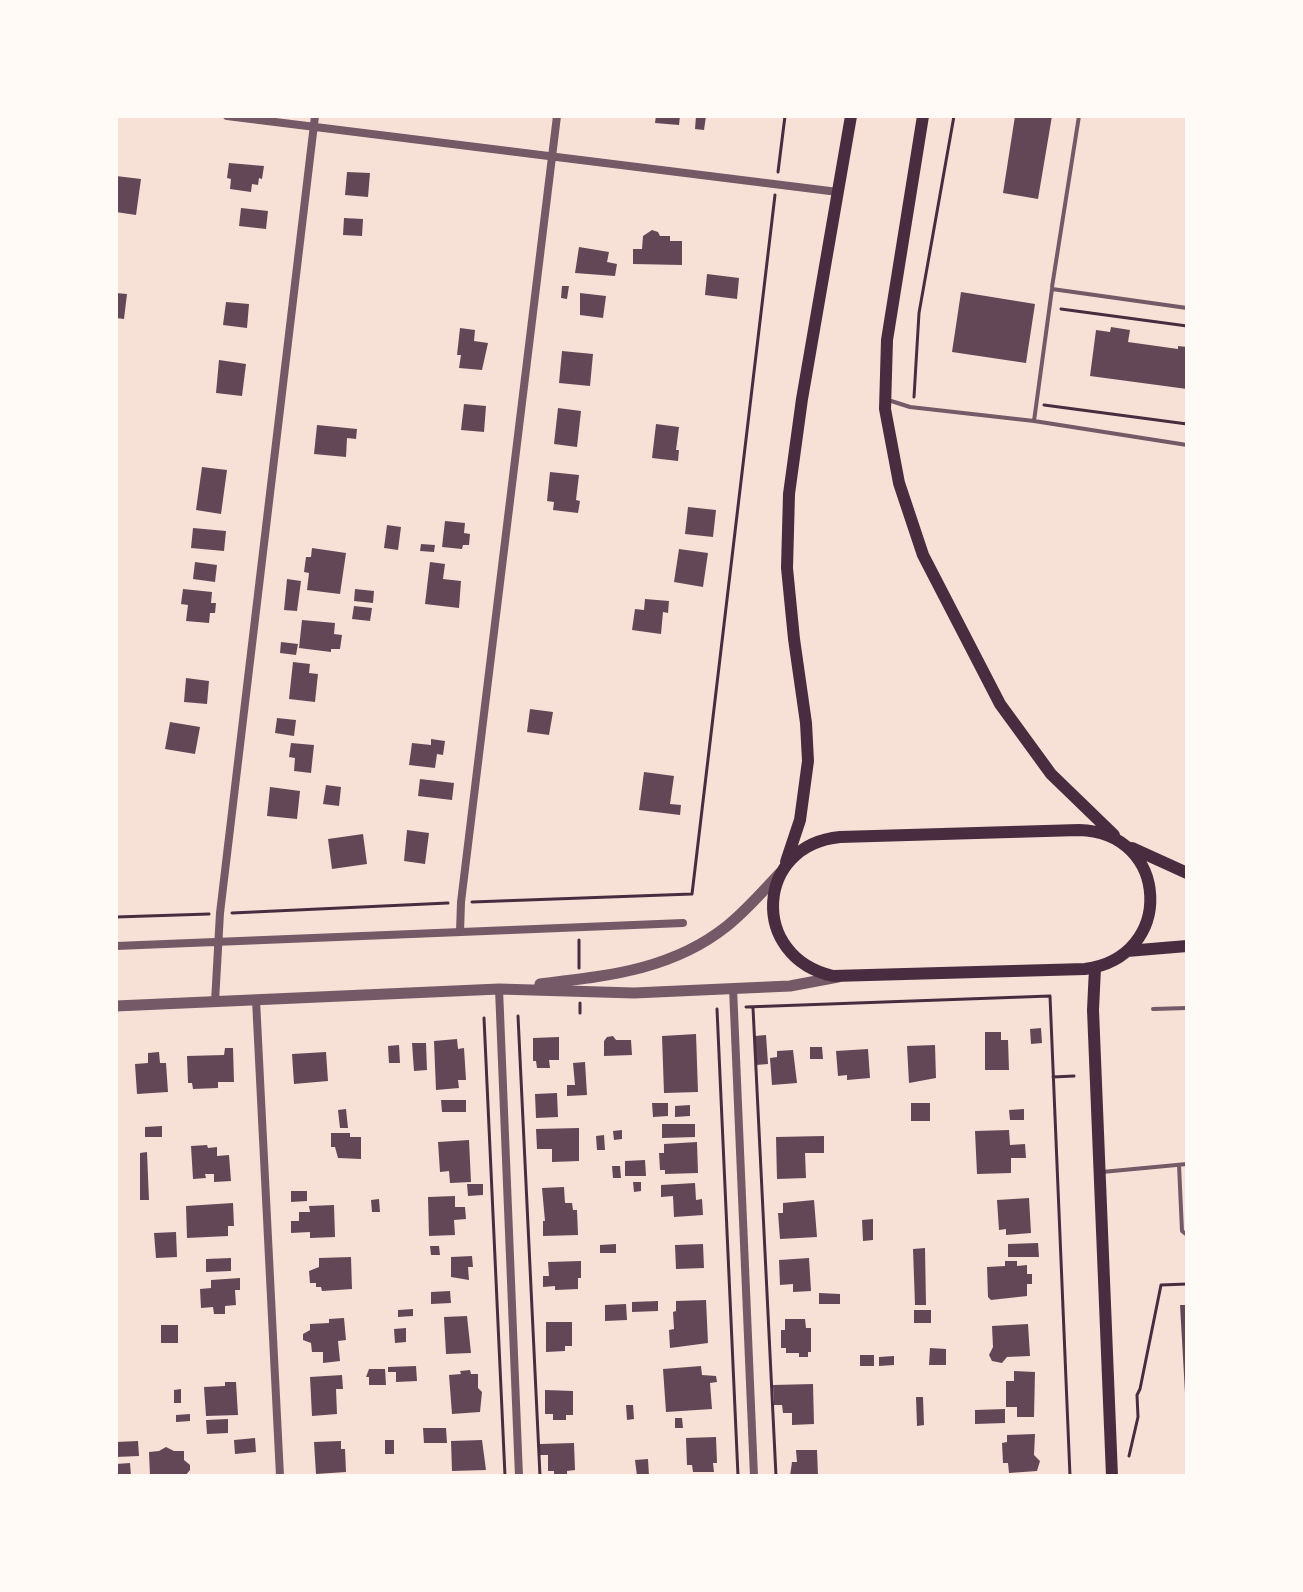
<!DOCTYPE html>
<style>
body{margin:0}
#map{position:relative;width:1303px;height:1592px;overflow:hidden;background:#f7e1d7;font-family:"Alegreya Sans",sans-serif}
canvas{display:block}
.frame{position:absolute;inset:0;border:118px solid #fffaf5;pointer-events:none}
</style>
<div id="map">
<canvas width="1303" height="1592"></canvas>
<div class="frame"></div>
</div>
<script>
const context = document.querySelector('canvas').getContext('2d');
context.lineJoin = 'round';
function fill(path, color) {
  context.fillStyle = color;
  context.fill(path, 'evenodd');
}
function strokePath(path, color, width, dash) {
  context.strokeStyle = color;
  context.lineWidth = width;
  context.lineCap = dash ? 'butt' : 'round';
  context.setLineDash(dash || []);
  context.stroke(path);
}
const building = new Path2D(`
 M656 116H680L679 125 655 123Z
 M696 116H706L704 130 695 129Z
 M1015 116H1052L1038 199 1003 193Z
 M229 163 264 166 262 179 259 178 258 185 252 184 251 192 230 189 231 179 227 178Z
 M347 172 370 173 368 197 345 195Z
 M116 176 141 179 136 215 116 212Z
 M241 208 268 211 266 229 239 226Z
 M344 218 363 219 362 236 343 235Z
 M652 230 658 232 660 236H670V241H682V265L633 264V249H642L643 236Z
 M579 247 609 252 607 262 617 264 615 276 575 273Z
 M707 274 739 278 737 299 705 295Z
 M562 286H569L567 299 561 298Z
 M961 292 1035 304 1026 363 952 352Z
 M116 293 127 294 124 319 116 318Z
 M580 293 606 296 603 318 580 315Z
 M226 302 249 304 247 328 223 325Z
 M1111 327 1130 330 1128 342 1178 349V346L1187 347V389L1090 376 1096 330 1110 332Z
 M460 328 475 330 474 341 488 343 482 370 459 368 461 355H457Z
 M562 351 593 354 590 386 559 383Z
 M219 360 246 364 242 396 216 393Z
 M464 404 486 406 484 432 461 430Z
 M558 408 581 411 577 447 554 444Z
 M656 424 679 427 676 450H679L678 461 652 458Z
 M317 425 357 429 356 439 347 438 346 457 314 454Z
 M202 467 227 470 221 514 196 510Z
 M550 472 579 475 576 500 580 501 578 513 553 510 554 502 547 501Z
 M688 507 716 510 713 537 685 534Z
 M445 521 465 523 464 533 470 534 469 545H463L462 549 442 547Z
 M387 525 401 527 398 550 384 548Z
 M193 528 226 531 224 551 191 548Z
 M421 544 435 545 434 552 420 551Z
 M312 548 346 553 340 594 307 590 309 573 304 572 306 557H311Z
 M679 549 708 553 703 587 674 582Z
 M195 562 217 565 215 582 193 579Z
 M430 562 445 564 443 579 461 581 459 608 425 604Z
 M287 579 301 581 297 611 284 610Z
 M183 589 212 592 211 603H216L215 613H210L209 623 186 621 188 605 181 604Z
 M355 589 374 591 373 603 354 601Z
 M645 599 669 601 668 613 663 612 661 634 632 630 635 609 644 610Z
 M354 606 372 608 370 621 352 619Z
 M302 620 335 623 334 634 342 635 340 649H331V652L299 648Z
 M281 642 298 644 296 655 280 653Z
 M293 662 310 664 309 673 318 674 315 702 289 699Z
 M186 678 209 681 207 704 184 702Z
 M530 709 553 712 549 735 527 732Z
 M277 718 296 720 294 736 275 733Z
 M170 722 200 727 195 754 165 749Z
 M431 739 445 741 443 755 437 754 435 768 409 765 412 743 431 745Z
 M291 743 314 745 311 773 294 771 295 758 289 757Z
 M644 772 674 776 670 804 681 805 680 815 639 810Z
 M420 779 454 783 452 800 418 796Z
 M326 785 341 787 339 806 323 804Z
 M270 787 300 791 297 819 267 816Z
 M407 830 429 833 425 864 404 861Z
 M363 834 367 864 332 869 328 839Z
 M1041 1028 1042 1043 1031 1044 1030 1029Z
 M985 1032H1001V1040H1008L1009 1070H985Z
 M696 1034 698 1092 664 1093 662 1036Z
 M766 1035 768 1064 756 1065 755 1036Z
 M613 1036 616 1040H631L632 1055 604 1056V1041L607 1037Z
 M559 1037V1060H549L550 1068H537L536 1061H533V1038Z
 M457 1039 458 1049 464 1048 466 1080H458L459 1088 436 1090 434 1041Z
 M412 1043H426L427 1070 414 1071Z
 M399 1045 400 1063H389L388 1046Z
 M935 1045 936 1078 909 1083 907 1046Z
 M810 1047H822L823 1059H810Z
 M225 1048H233L234 1082H218V1088L193 1089 192 1083H188L187 1056 224 1055Z
 M868 1049 870 1078 847 1080V1075L838 1076 836 1051Z
 M793 1050 797 1083 772 1085 770 1058 777 1057V1051Z
 M159 1052 160 1063H166L168 1092 137 1094 135 1064 148 1063V1053Z
 M326 1052 328 1081 294 1084 292 1054Z
 M585 1062 587 1095 567 1096V1085H575L573 1063Z
 M557 1093 558 1117 536 1118 535 1094Z
 M441 1100H466V1112H442Z
 M652 1103H668V1116L653 1117Z
 M911 1103H930V1121H911Z
 M690 1105V1116L675 1117V1106Z
 M346 1109 348 1128H340L338 1110Z
 M1024 1109V1120H1010L1009 1110Z
 M662 1124H695V1137L662 1138Z
 M162 1126V1137H145V1127Z
 M579 1128V1161L552 1162V1149H537L536 1129Z
 M622 1130V1139L614 1140 613 1131Z
 M1009 1130 1010 1145 1025 1144 1026 1158H1011V1173L977 1174 975 1131Z
 M331 1133H350V1137H361V1159L338 1158 335 1147H331Z
 M604 1135 605 1150H597L596 1136Z
 M824 1136V1153H805L806 1178 777 1179 776 1137Z
 M469 1140 471 1182 450 1183 449 1171 440 1172 438 1142Z
 M697 1142 698 1173 665 1174V1170H660L659 1153H664V1144Z
 M207 1145 208 1148 217 1147V1156L229 1155 231 1181 214 1182V1174H205L206 1178 193 1179 191 1146Z
 M147 1152 149 1200H140V1153Z
 M645 1160 646 1176H625V1161Z
 M612 1166H620L621 1178H613Z
 M633 1182H641V1191L634 1192Z
 M695 1183 696 1200 702 1199 703 1215 674 1217 673 1196 661 1197V1185Z
 M467 1184H483V1195L468 1196Z
 M564 1187 565 1203H572L573 1210H577L578 1235 543 1236V1221H545L542 1188Z
 M291 1191H307V1201L291 1202Z
 M455 1196V1207H465L466 1219 454 1220 455 1235 429 1236 428 1197Z
 M1029 1198 1031 1233 1006 1235V1229L999 1230 997 1200Z
 M379 1199 380 1212H372L371 1200Z
 M814 1200 817 1237 780 1239 778 1213H783V1203Z
 M233 1203 234 1226H228V1236L187 1238 186 1206Z
 M334 1205 335 1237 310 1238V1232L291 1233V1221H299V1212H310L309 1206Z
 M873 1219V1240L863 1241 862 1220Z
 M176 1232 177 1257 156 1258 154 1233Z
 M1038 1243 1039 1257H1008V1244Z
 M616 1244V1253H600V1245Z
 M703 1244 704 1268 676 1269 675 1245Z
 M430 1246H439L440 1255H431Z
 M925 1248 926 1305H915L913 1249Z
 M472 1256 473 1267H468L469 1280 451 1277V1257Z
 M351 1257 352 1289 322 1291 321 1287H316V1283H310L309 1271 319 1267V1258Z
 M231 1258V1271L206 1272V1259Z
 M809 1258 811 1291 793 1292V1284L780 1285 779 1260Z
 M581 1261V1278H578V1289L555 1290V1286L543 1287V1276H549L548 1262Z
 M1005 1261H1017V1266L1027 1265V1274H1032V1284H1027V1296L991 1300 988 1297 987 1267 1005 1266Z
 M240 1278V1290H235L236 1305 225 1306V1314H214L213 1307 201 1308 200 1289 211 1288V1280Z
 M450 1291 451 1303 431 1304V1292Z
 M819 1293 840 1294V1304H819Z
 M706 1300 708 1343 670 1348 669 1330 674 1329 673 1312 676 1311V1301Z
 M658 1301V1311L632 1312V1302Z
 M626 1304 627 1320 605 1321V1305Z
 M1180 1305H1187V1392L1185 1393Z
 M413 1309V1316L398 1317V1310Z
 M914 1310H931V1323H914Z
 M467 1316 471 1353 446 1354 444 1317Z
 M344 1318 346 1340 338 1341 340 1361 323 1363V1352H312L311 1343 303 1340V1334L310 1330V1324L329 1323V1319Z
 M785 1319H805L806 1328H811V1352H808V1357H799V1353H786V1348H781V1330H785Z
 M546 1322H572V1346H565V1351L546 1352Z
 M1028 1324 1030 1356 1007 1357 1002 1363 992 1361 989 1355 993 1347 992 1326Z
 M161 1325H178V1343H161Z
 M406 1328V1342L395 1343 394 1329Z
 M930 1348 946 1349V1365H929Z
 M860 1355H874V1366H860Z
 M894 1356V1365L879 1366V1357Z
 M416 1366 417 1381 396 1382V1372H388V1367Z
 M701 1366 702 1375 716 1376 717 1382 710 1383 712 1409 666 1412 663 1369Z
 M369 1369H385L386 1385H369V1377H366Z
 M470 1370 471 1374H478V1388L482 1392 480 1412 452 1414 449 1375 461 1374 460 1371Z
 M1014 1371 1035 1372 1034 1417H1017V1407H1006V1381H1014Z
 M342 1375 343 1389H336L337 1414 312 1416 310 1377Z
 M225 1382H236L238 1415 206 1416 204 1387 225 1386Z
 M813 1384 814 1424 792 1425V1413H783L782 1405H774L773 1385Z
 M181 1389V1403H174V1390Z
 M545 1390 573 1391V1415H566V1420H553V1414H545Z
 M916 1397H923L924 1425 917 1426Z
 M626 1405H633L634 1419 627 1420Z
 M1005 1409V1423L975 1424V1410Z
 M190 1414V1421L176 1422V1415Z
 M675 1418H682L683 1428H675Z
 M228 1419V1433L207 1434 206 1420Z
 M423 1428H446L447 1443H424Z
 M1035 1434 1034 1455 1040 1461 1037 1471 1009 1473 1008 1463H1003L1002 1443 1007 1442V1435Z
 M716 1437 717 1463H713L714 1472H693L692 1465H687L686 1438Z
 M255 1438 256 1452 235 1454 234 1440Z
 M385 1440H394V1454H385Z
 M482 1440 486 1470 452 1471 451 1441Z
 M138 1441 139 1456 116 1457V1442Z
 M341 1441V1449H345L346 1472 316 1474 314 1442Z
 M574 1443 575 1470 567 1471V1476H554V1471H548V1455H540V1444Z
 M166 1447 174 1451H184V1460L190 1465V1470L185 1476H150L149 1452 159 1451Z
 M796 1450H817L818 1476H790L792 1462H797Z
 M648 1459 649 1476H637L635 1460Z
 M130 1463 131 1476H116V1464Z`);
const path = new Path2D(`
 M778 172 785 116
 M1061 309 1187 326
 M914 397 919 313 954 116
 M1044 405 1187 424
 M472 902 692 894 775 195
 M232 913 448 903
 M116 917 209 914
 M579 940V968
 M580 1003V1013
 M746 1007 1050 996 1070 1476
 M753 1008 776 1476
 M717 1009 738 1476
 M518 1016 540 1476
 M484 1018 505 1476
 M1053 1077 1074 1076
 M1129 1456 1138 1417 1137 1395 1140 1389 1161 1285 1187 1284`);
const service = new Path2D(`
 M1052 287 1079 116
 M888 400 910 407 1034 421 1187 445
 M1034 421 1052 289 1187 308
 M1153 1009 1187 1008
 M1179 1165 1182 1231 1187 1235
 M1102 1172 1187 1164`);
const minor = new Path2D(`
 M227 116 838 192
 M460 932 461 902 557 116
 M116 946 683 923
 M733 988 754 1476
 M499 989 519 1476
 M256 1000 280 1476
 M215 1002 220 913 315 116`);
const tertiary = new Path2D(`
 M540 984C607 976 672 970 727 926 747 910 763 891 780 873
 M116 1006 499 989 634 993 790 986 838 977`);
const secondary = new Path2D(`
 M923 116 887 340 885 409 899 483 923 555 1000 704 1051 774 1114 835
 M1079 830C1170 832 1176 957 1085 969L833 976C749 957 755 845 840 837Z
 M1132 848 1187 873
 M786 862 800 820 808 761 806 723 794 639 787 568 789 494 802 399 851 116
 M1127 951 1187 946
 M1095 968 1093 1010 1112 1476`);
fill(building, '#644757');
strokePath(path, '#4a2c40', 3);
strokePath(service, '#755966', 4);
strokePath(minor, '#755966', 8);
strokePath(tertiary, '#755966', 11);
strokePath(secondary, '#4a2c40', 12);
</script>
